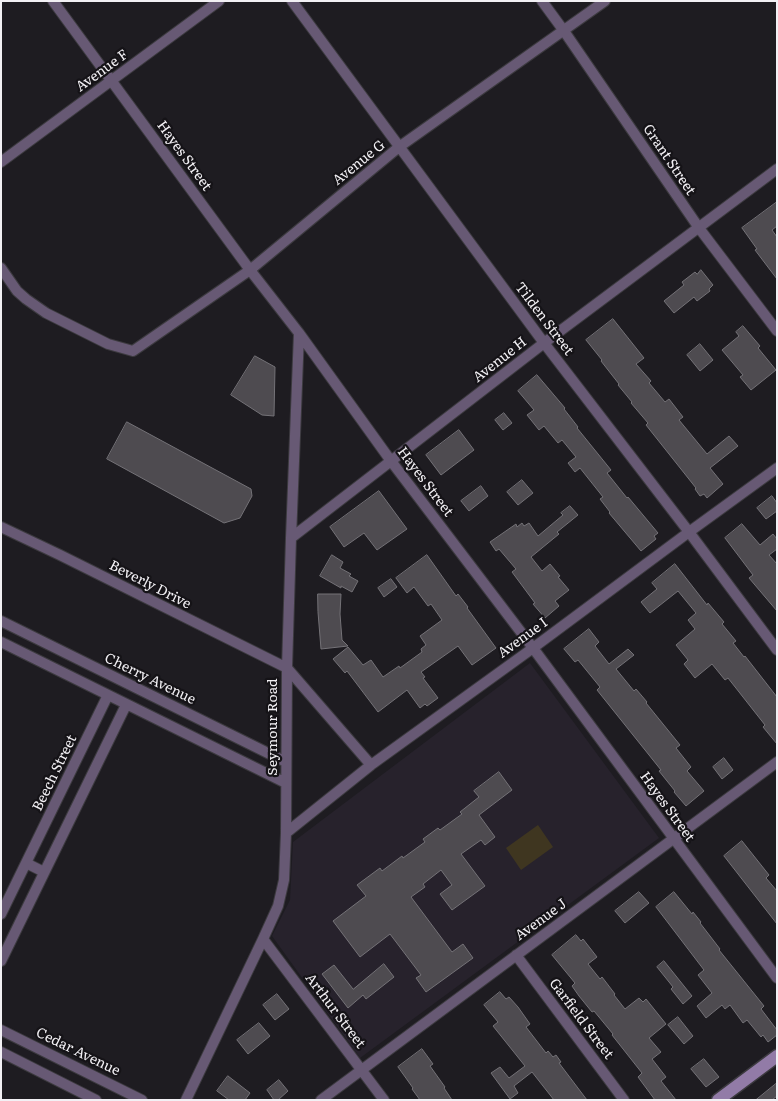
<!DOCTYPE html>
<style>
body{margin:0}
#map{position:relative;width:778px;height:1101px;overflow:hidden;background:#1e1c21;font-family:Literata,serif}
canvas{display:block}
.frame{position:absolute;inset:0;border:2px solid #f2f0f4;pointer-events:none}
</style>
<div id="map">
<canvas width="778" height="1101"></canvas>
<div class="frame"></div>
</div>
<script>
const context = document.querySelector('canvas').getContext('2d');
context.lineJoin = 'round';
function fill(path, color) {
  context.fillStyle = color;
  context.fill(path, 'evenodd');
}
function strokePath(path, color, width, dash) {
  context.strokeStyle = color;
  context.lineWidth = width;
  context.lineCap = dash ? 'butt' : 'round';
  context.setLineDash(dash || []);
  context.stroke(path);
}
function write(font, color, halo, rows, align = 'center') {
  context.font = font + ' Literata,serif';
  context.lineWidth = 4.5;
  context.setLineDash([]);
  context.textBaseline = 'middle';
  context.strokeStyle = halo;
  context.fillStyle = color;
  for (const [text, x, y, turn = 0] of rows) {
    context.save();
    context.translate(x, y);
    context.rotate((+turn || 0) * Math.PI / 180);
    context.textAlign = isNaN(turn) ? turn : align;
    if (halo) context.strokeText(text, 0, 0);
    context.fillText(text, 0, 0);
    context.restore();
  }
}
const built = new Path2D(`
 M530 663 659 838 360 1058 272 936 290 900 293 842Z`);
const green = new Path2D(`
 M538 825 553 847 521 870 506 848Z`);
const building = new Path2D(`
 M777 202V226L772 230 777 237V279L755 250 757 249 742 228Z
 M701 270 713 285 709 289 710 291 697 301 694 297 674 313 664 301 684 285 682 282 695 272 697 274Z
 M613 319 644 358 636 364 651 381 649 383 665 402 669 399 683 417 679 420 707 454 729 436 738 446 710 468 723 484 707 498 704 494 700 496 695 489 696 488 646 425 648 423 631 403 632 402 618 385 619 384 601 361 602 360 586 340Z
 M743 326 760 346 758 348 776 370 751 390 740 377 743 375 722 350 739 336 736 332Z
 M700 344 713 360 700 371 687 355Z
 M255 356 275 367 274 416 262 415 231 395Z
 M537 375 565 408 564 409 578 427 577 428 611 470 607 473 627 498 628 497 658 533 654 536 656 539 641 551 609 513 610 512 600 499 603 497 580 468 575 472 568 463 576 457 562 440 558 443 544 426 539 430 527 415 534 410 518 391Z
 M504 413 512 423 503 430 495 420Z
 M127 422 251 489 252 496 240 518 224 523 107 459Z
 M459 430 474 450 441 475 426 455Z
 M522 480 533 493 518 505 507 492Z
 M481 486 488 496 469 511 461 501Z
 M379 491 407 529 377 550 364 533 344 547 330 527Z
 M772 496 777 503V511L766 519 757 508Z
 M570 506 578 515 557 532 559 534 531 557 542 571 550 564 560 576 558 577 569 590 555 601 559 606 545 618 533 604 535 603 512 572 516 569 499 549 496 551 490 542 516 524 517 527 522 523 524 526 529 523 538 536 563 515 561 513Z
 M742 524 760 545 773 534 777 539V549L769 555 777 564V611L749 578 753 575 725 538Z
 M332 555 343 562 340 568 351 574 349 576 358 581 352 592 341 586V588L320 576Z
 M427 555 456 596 458 594 468 607 467 608 496 648 472 665 458 646 421 672 425 677 423 678 438 698 427 706 425 704 420 708 407 690 378 712 347 671 345 673 333 659 348 647 363 665 371 660 383 677 399 666 400 668 422 652 421 649 426 645 420 636 442 620 431 604 428 606 414 587 407 593 396 578Z
 M675 564 707 605 708 603 724 622 722 624 736 641 733 643 744 657 745 656 777 697V744L763 727 765 725 728 678 725 680 712 664 695 678 684 664 688 660 676 645 695 629 688 620 696 613 678 591 650 613 641 602 657 589 652 583Z
 M391 579 397 587 384 597 378 588Z
 M318 594H341L340 614 342 640 348 646 321 649 318 612Z
 M589 629 599 642 595 646 609 664 628 649 634 655 616 669 634 691 636 689 647 702 646 703 680 745 676 748 691 767 687 771 704 791 686 806 674 792 675 791 659 771 661 770 597 690 600 687 578 660 575 662 564 649Z
 M724 758 733 770 722 779 713 767Z
 M499 772 512 790 479 815 495 837 485 845 481 840 461 854 485 886 452 910 440 894 452 885 441 870 423 884 425 887 411 897 452 952 463 944 473 958 426 992 416 978 421 975 390 934 360 957 333 921 366 896 357 885 380 868 382 871 402 856 403 858 425 842 423 839 438 828 440 830 462 814 460 812 479 797 474 791Z
 M742 841 769 875 766 878 777 891V924L724 856Z
 M639 892 649 903 625 923 615 911Z
 M674 892 692 914 693 912 701 922 700 923 720 949 719 950 764 1006 761 1009 777 1030V1035L768 1042 763 1035 761 1037 747 1020 743 1023 730 1005 725 1009 722 1005 706 1018 697 1006 712 993 698 975 704 970 656 907Z
 M576 935 581 941 583 939 597 957 588 964 600 979 602 977 615 994 614 995 625 1009 639 998 643 1002 646 999 666 1024 649 1038 661 1052 652 1059 666 1077 661 1081 676 1100H655L638 1077 642 1073 612 1035 613 1034 594 1011 592 1012 579 996 572 986 575 983 552 955Z
 M664 961 692 996 683 1004 671 989 673 987 657 967Z
 M384 964 394 977 366 999 363 995 348 1008 322 974 334 965 353 989Z
 M500 992 506 999 509 997 518 1007 530 1024 526 1027 546 1053 548 1051 553 1057 556 1055 561 1062 559 1063 587 1100H554L532 1072 514 1086 518 1093 510 1099 491 1073 500 1067 509 1078 525 1066 493 1026 498 1022 484 1005Z
 M277 994 289 1009 275 1020 263 1005Z
 M678 1017 693 1036 684 1044 668 1025Z
 M259 1023 270 1036 248 1054 237 1040Z
 M422 1049 433 1064 430 1066 445 1087 444 1088 452 1100H420L412 1089 413 1088 398 1067Z
 M704 1059 719 1077 706 1087 691 1069Z
 M228 1076 250 1093 245 1100H229L217 1091Z
 M279 1080 288 1091 278 1100H274L267 1090Z
 M777 1083V1096L772 1100H756Z`);
const street = new Path2D(`
 M53 1 250 270 299 333 391 461 533 648 777 978
 M292 1 544 343 689 532 777 650
 M542 1 564 31 699 228 777 331
 M1 162 219 1
 M1 268 17 291 26 299 46 313 108 344 133 351 250 270 399 147 605 1
 M1 527 60 555 287 668 371 765
 M291 538 544 343 777 169
 M1 621 286 762
 M1 642 286 783
 M286 833 371 765 533 648 689 532 777 468
 M26 863 44 872
 M1 914 108 695
 M263 939 384 1100
 M516 955 624 1100
 M1 961 126 705
 M1 1030 142 1100
 M1 1052 96 1100
 M186 1100 263 939 278 906 284 880 286 833 287 668 291 538 299 333
 M321 1100 777 762`);
const secondary = new Path2D(`
 M718 1100 777 1056`);
const streetNames = [
 ["Avenue F",102,71,-36],
 ["Hayes Street",184,156,54],
 ["Grant Street",669,160,56],
 ["Avenue G",359,163,-39],
 ["Tilden Street",544,319,53],
 ["Avenue H",500,360,-38],
 ["Hayes Street",425,482,53],
 ["Beverly Drive",150,585,27],
 ["Avenue I",523,638,-36],
 ["Cherry Avenue",150,679,26],
 ["Seymour Road",273,727,-90],
 ["Beech Street",55,773,-64],
 ["Hayes Street",667,807,54],
 ["Avenue J",541,920,-36],
 ["Arthur Street",335,1011,53],
 ["Garfield Street",581,1019,53],
 ["Cedar Avenue",78,1052,26]
];
fill(built, '#27222c');
fill(green, '#3f3620');
fill(building, '#4e4b50');
strokePath(building, '#747277', 1);
strokePath(street, '#3c3a3f', 12);
strokePath(secondary, '#3c3a3f', 15);
strokePath(street, '#675974', 10);
strokePath(secondary, '#927ba7', 12);
write('14px', '#f2f0f4', '#151317', streetNames);
</script>
